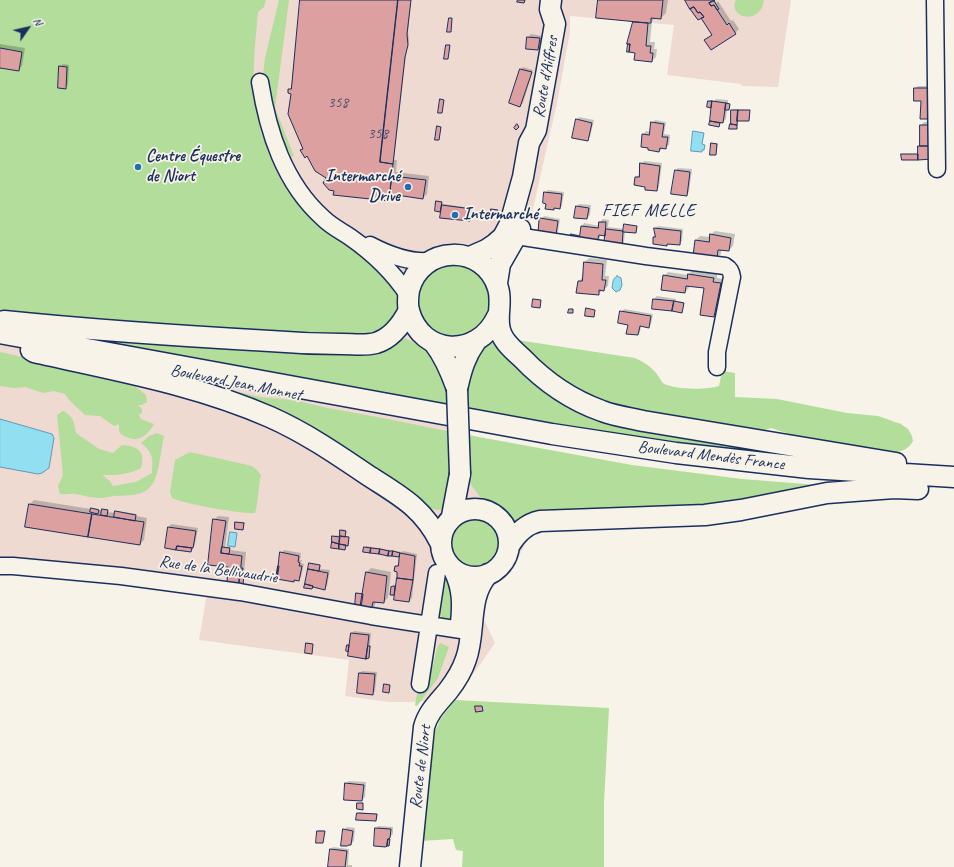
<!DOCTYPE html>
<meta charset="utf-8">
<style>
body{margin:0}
#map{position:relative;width:954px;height:867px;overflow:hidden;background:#f7f3e8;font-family:Caveat,sans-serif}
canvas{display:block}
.north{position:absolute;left:8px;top:8px;width:40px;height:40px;-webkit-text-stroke:3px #f7f3e8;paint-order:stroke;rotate:56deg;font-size:11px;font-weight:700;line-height:16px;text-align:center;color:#1b2f5e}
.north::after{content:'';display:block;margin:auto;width:14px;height:18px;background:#1b2f5e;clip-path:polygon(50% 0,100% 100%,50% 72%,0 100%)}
</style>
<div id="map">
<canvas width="954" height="867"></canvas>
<div class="north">N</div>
</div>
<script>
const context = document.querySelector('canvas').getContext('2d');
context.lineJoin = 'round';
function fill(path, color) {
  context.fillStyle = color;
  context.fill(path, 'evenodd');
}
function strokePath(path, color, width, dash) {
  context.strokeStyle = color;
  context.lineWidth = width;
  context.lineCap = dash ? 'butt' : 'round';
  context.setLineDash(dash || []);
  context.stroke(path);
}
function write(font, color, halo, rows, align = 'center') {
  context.font = font + ' Caveat,sans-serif';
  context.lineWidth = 3.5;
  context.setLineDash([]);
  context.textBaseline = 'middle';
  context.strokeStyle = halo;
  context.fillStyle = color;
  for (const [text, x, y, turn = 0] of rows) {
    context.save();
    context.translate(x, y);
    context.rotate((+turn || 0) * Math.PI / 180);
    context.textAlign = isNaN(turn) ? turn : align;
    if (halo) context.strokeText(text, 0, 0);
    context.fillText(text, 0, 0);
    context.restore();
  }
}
const built = new Path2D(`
 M0 0H791L778 87 742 86 741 84 667 75 674 25 570 16V32L557 103 532 213 523 245 508 268 507 279 510 295 509 309 497 339 476 356 468 435 481 498 504 512 526 543 510 572 495 585 488 594 483 610 484 620 495 643 455 700 408 702H389L345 696 349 660 199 640 207 593 198 591 123 585 50 576 0 572Z`);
const green = new Path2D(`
 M0 0H266L264 7 258 12 255 45 253 82 260 128 269 155 281 180 295 199 311 217 324 229 367 260 389 282 398 299V306L396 314 386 329 372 335H294L0 316Z
 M279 0H289L275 108 294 156 292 157 280 136 264 81 263 75 265 58Z
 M736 0H764C761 26 727 18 736 0Z
 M465 263 487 279 493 311 479 332 446 339 425 326 416 302 423 278 439 265Z
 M48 334 374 351 389 348 405 338 430 350 446 385V407Z
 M497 339 559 396 859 464 701 450 467 411C466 390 465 362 484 348 488 345 493 342 497 339Z
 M517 340 635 358C644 362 650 366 656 373 659 376 660 380 663 383 673 390 707 390 719 386L722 371 735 373V397L777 399 847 413 878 416 901 424 908 429 912 436 913 441C908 450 902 451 892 453L814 442 771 428 765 430 660 415 598 402 551 373Z
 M0 352 136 383V387L146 395 147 402 142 405H138L142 409V413L139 415 141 419 154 424C151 430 144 438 137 439 132 440 121 436 119 431 119 429 119 427 119 424L114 426 100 416 85 415 70 401 65 394 54 391 43 393 25 387 14 388 0 386Z
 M210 385 260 397 293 400 328 408 388 419 447 431C449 448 455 495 444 507 441 511 436 510 432 509Z
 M63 411C74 417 74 422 76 433L99 449 113 453 122 445C138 446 146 452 141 468 129 475 115 475 102 475L110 481 113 486 136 482 152 473C153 457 153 453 141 443L149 436 157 433 164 436C161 448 159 478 151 486 142 497 127 495 114 496 109 497 104 498 99 498 91 498 83 495 75 494 70 493 66 495 60 494L58 486 63 475 57 415Z
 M468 435 632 465 742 479 843 487 737 505 515 525 504 512 481 498 471 485 469 478Z
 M190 452 252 466 257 470 261 475C258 487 259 500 255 513 241 514 184 504 172 498L170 492 175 460Z
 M446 543a27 27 0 1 1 54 0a27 27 0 1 1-54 0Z
 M443 573C456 588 453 603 451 621L443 620 439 613Z
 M440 643 449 647 438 678 417 706 415 705 417 694 426 681 433 665 437 648Z
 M455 700 609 708 604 803V867H462L463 851 456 850 453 839 420 841 423 779 433 746 435 731 441 718Z`);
const water = new Path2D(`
 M693 131 704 133 702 144 705 145 704 150H702V152L691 151Z
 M617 276 621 278 622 285 620 290 616 292 612 288C613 283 612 279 617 276Z
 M0 419 52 434 54 438 49 468 42 473 38 474 0 467Z
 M230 532 237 533 235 547 228 546Z`);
const shadow = new Path2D(`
 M301 0H411L408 32 409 40 406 55 394 160H397L396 172 429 176 427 194 423 198 393 194 389 200 335 190 304 148 292 93 289 90 293 86Z
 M599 0H668L666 13 661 18H655L652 21 650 42H655L654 49H657L656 57 652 61 636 52 634 22 635 21Z
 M686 0H715L716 3 718 1 731 21 733 20 739 29 735 33 706 40 713 34 703 18Z
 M531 34 542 36 541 47 538 49 527 48 528 37Z
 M0 44 25 48 22 66 18 70 0 67Z
 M63 64 69 65 68 85 65 88 60 67Z
 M523 67 533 70 523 103 520 106 521 69Z
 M918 86H935L922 100 915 89Z
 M716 99 728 100V103H730V108L727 109 726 119 723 122H720L719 126 710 125 713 107 708 106 710 100H713V102Z
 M733 109 750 110V119L738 120 737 128H731Z
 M579 117 594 120 590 137 587 140 577 120Z
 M655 120 666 122 664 134 670 135 669 145 659 151 642 146 643 134 646 131 651 132 652 123Z
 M924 122H934V156L902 155 919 154V147L921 144V125Z
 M713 143H718L716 154 712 144Z
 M644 161 662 163 659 187 657 190 646 186 636 177 640 174 641 164Z
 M678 168 692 169 689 192 686 195 676 170Z
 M548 190 564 192 562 206 559 208H555L554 209 547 203 545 193Z
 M438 201H442V204L472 208 471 219 470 220 436 210Z
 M579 204 591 205 590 215 587 218 577 207Z
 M544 216 560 219 558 232 555 234 540 220Z
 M603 219 609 220 608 227 625 229V226L637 227V231L636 232 625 231 624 243 622 246 606 235 600 234V238L597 240 571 239 573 234 581 235 582 226 584 223 600 226V222Z
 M658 226 683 229 682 241 679 244 669 243 667 245 654 237 656 236 655 228Z
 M715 231 735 234 733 246 729 250 721 249V254L716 258 694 255 696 240 700 236 710 237V235Z
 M589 258 607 260 605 276H609L608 286 598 294 579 281 583 277 585 262Z
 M693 270 717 274V278L724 279 718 311 714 316 705 287 689 285V288L685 292 664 276 668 272 688 275Z
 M657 296 676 299V301L684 302 683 311 682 312 653 308 654 299Z
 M624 309 653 314 651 324 649 327 641 326 640 332 638 334 629 324 621 312Z
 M34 500 91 509 93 508 99 509V510L103 511 104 509 108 510V512L116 513 117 511 137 514 136 516 147 518 144 540 140 544 27 526 30 504Z
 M218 516 229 517 225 547H230V550L246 552 243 582 229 566 209 564 214 520Z
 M237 522H245L243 529 236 523Z
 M171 524 198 528 195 545 191 551 166 547 169 527Z
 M342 529 346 530 345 536 349 537 348 544 346 545 345 549 333 536 341 535Z
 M366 546 402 552 403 551 417 554 412 598 409 601 396 594 393 596 391 595 392 587 397 585 398 571 396 566 399 564 401 554 399 556 365 547Z
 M284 550 301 553 300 560H302L301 563 304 564 301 577 299 580 295 579 294 581 281 553Z
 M311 563 321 565 320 569 330 570 327 586 324 588 313 587 312 588 309 570Z
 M371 568 391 572 388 598 384 602 376 601 375 605 371 610 356 606 357 593H364L367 572Z
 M354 631 371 633 370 645 371 646 368 657 366 658 350 650H347L348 645 350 644 352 633Z
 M362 671 377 672 375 691 373 694 360 673Z
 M349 781 366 782 365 797 362 800 346 783Z
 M359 812 378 814 377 819 376 820 358 813Z
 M378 826 393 827V834L389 838H390L389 845 376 829Z
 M347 827 355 828 354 841 351 844 344 830Z
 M319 830 325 831 323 842 318 831Z
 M333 847 349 849 348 865H352V867H329L331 850Z`);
const building = new Path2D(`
 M300 0H398L380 162 393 164 389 201 333 195 334 191 329 190 323 183 326 178 315 171 307 156 305 158 300 150 303 149 288 114 291 94 288 93V89H291Z
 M398 0H411L407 34 408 45 405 57 393 164 380 162Z
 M518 0H525L524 3 517 2Z
 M598 0H663L661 19 651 18V23H648L596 18Z
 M685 0H715L709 3 711 6 714 5 727 25 729 23 736 34 711 50 704 40 712 35 701 18 704 17 700 12 698 13 694 7 690 9Z
 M714 1 719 9 717 10 714 5 711 6 709 3Z
 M694 7 698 13 700 12 704 17 698 20 690 9Z
 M449 18H452L451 32H447Z
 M633 22 648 23 646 46H651L650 53H653L652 62 634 60 635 53 629 52 630 44H627Z
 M527 37 540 38 538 50 526 49Z
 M628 44H630L629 52H627Z
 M446 45H450L448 59H444Z
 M0 48 22 52 19 71 0 68Z
 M59 66 67 67 66 89 58 88Z
 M520 69 532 72 520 107 509 103Z
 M914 88H933L931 119H920L921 101H914Z
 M440 99 444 100 442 113H438Z
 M708 101H712L711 108 707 107Z
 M712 101 726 103 723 123 710 121Z
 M726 103 730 104 729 110H725Z
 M731 110H738L737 125 731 124Z
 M738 110H750L749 121H737Z
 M576 119 592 123 588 141 572 138Z
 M710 121 720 123 719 127 709 125Z
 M651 122 664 124 662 137H668L666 149 660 148 659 152 648 150V148L641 147 642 134 649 135Z
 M517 124 519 127 516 130 514 128Z
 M730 124 737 125V129H729Z
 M920 125H931L932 146H920Z
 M437 126 441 127 439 140H435Z
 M711 143 717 144 716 155H710Z
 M918 146H932V159L918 160Z
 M901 154H918V160H902Z
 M640 163 660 166 657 191 645 190V187L634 185 635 177H639Z
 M675 170 690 172 687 196 671 194Z
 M392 176 426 180 423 199 390 194Z
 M544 192 562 194 560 209 554 208V210L545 209 546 204 543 203Z
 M436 201 442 202 440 212 435 211Z
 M442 205 472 209 470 221 440 218Z
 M576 206 589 208 587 219 574 218Z
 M491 209 498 210V213L491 212Z
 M540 218 558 221 556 235 538 232 539 220Z
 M599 222H606L605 236 599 235 597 242 579 241 581 226 598 228Z
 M624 224 637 226 636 233 623 232Z
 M654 228 681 231 680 245 667 244V246L653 244V237H655Z
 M606 229 623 231 622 247 604 244Z
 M571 234 579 236V241L570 240Z
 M710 234 731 238 729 251 718 250 717 259 693 256 695 240 709 242Z
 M584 262 603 264 602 280H606L604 291 599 290V295L576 293 578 281H582Z
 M688 274 714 278 713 282 721 283 714 317 700 315 704 288 686 286 685 293 661 290 663 275 687 279Z
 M533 299 541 300 540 308 532 307Z
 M653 299 674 301 672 311 652 309Z
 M674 301 684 303 682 313 672 311Z
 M586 308 595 310 594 317 585 316Z
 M569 309H573V313H568Z
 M620 311 651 316 649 328 640 326 638 335 626 334 628 325 618 323Z
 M29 504 92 514 88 537 25 527Z
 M91 508 99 510 98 514 90 512Z
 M102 509 108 510 107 516 101 515Z
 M115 511 136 515 135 521 114 517Z
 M92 514 144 522 140 545 88 537Z
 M213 519 226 521 221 553 242 556 239 584 227 582 228 567 208 565Z
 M235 522 244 523 243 530 235 529Z
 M168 527 196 531 193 548 177 546 176 550 165 548Z
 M340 530 346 531 345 537 340 536Z
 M332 536 340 537 339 544 332 542Z
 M340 536 349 537 348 546 339 544Z
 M332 542 339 544V549L331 548Z
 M339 544 346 545 345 550 339 549Z
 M177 546 192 548 191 552 176 550Z
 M222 547 230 548 229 554 221 553Z
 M364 547 371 548 370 553 363 552Z
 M371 548 380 549 379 554 370 553Z
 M380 549 389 551 388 556 379 554Z
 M389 551H393L392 556H388Z
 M393 551 400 553 399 557 392 556Z
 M280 552 299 556 298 562 300 563 299 566H302L299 581 294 580V582L277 579Z
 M400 553 415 556 413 580 397 578V572L394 571 395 566H398Z
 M309 563 320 565 319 571 308 569Z
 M278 566H279L277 579 276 578Z
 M241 568H243L242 574H240Z
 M308 569 328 573 325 590 313 587V586L305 584Z
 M366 572 387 576 384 603 373 602 371 611 360 609Z
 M240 574 244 575 243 584H239Z
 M397 578 413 580 409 602 394 600Z
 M305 584 313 586 312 589 304 588Z
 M394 586H395L394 595H390L391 587Z
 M356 593 363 594 361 608 355 607Z
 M351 633 369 635 366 659 348 656Z
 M306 643 313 644 312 654 305 653Z
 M347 645H349L348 652 346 651Z
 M368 646H370L369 658 366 659Z
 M359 673 375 674 373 695 357 693Z
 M384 684 390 685 389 693 383 692Z
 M475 706H482L483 711 476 712Z
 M345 783 364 785 362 801 344 800Z
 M357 803H363V810L357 809Z
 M357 813 377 814 376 821 356 820Z
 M375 828 391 829 390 838 388 839 387 846 386 847 374 846Z
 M343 829 353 831 351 845H349L347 846H341Z
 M317 831H325L323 843H316Z
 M388 839H390L389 846H387Z
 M330 849 347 851 345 867H328Z`);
const minor = new Path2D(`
 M935 0 937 169
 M260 82C268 132 284 183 323 218 331 226 341 231 350 237 373 253 393 272 408 295
 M517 235 523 237 646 256 725 266C730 269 731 271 732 277L717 352V367
 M370 245C389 255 409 263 431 261
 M0 566H13L121 576 240 592 371 616 461 630
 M420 684 437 573`);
const major = new Path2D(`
 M470 257 486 250 495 244 503 237 510 224 523 177 529 143 536 130 546 75 555 24 550 9 551 0
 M497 283 500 264 520 229
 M497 317C478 358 422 357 409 311 407 304 408 297 409 290 421 244 484 243 498 288 503 303 495 318 501 333 504 342 514 351 522 358 544 381 571 400 602 411 615 416 630 418 643 421L896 463
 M4 321C92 330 181 336 270 341 294 343 318 344 342 344 353 344 365 346 376 343 392 338 402 324 409 310
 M0 333 552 434 676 453 809 468 954 477
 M434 343C445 357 451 372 457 389
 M31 350 34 352C113 370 195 384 270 417 304 432 335 453 366 474 398 495 422 506 440 542
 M457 389C461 371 465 356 476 341
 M441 543a34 34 0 1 1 68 0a34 34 0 1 1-68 0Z
 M452 516 460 474
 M509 546C516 534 526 524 540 521L705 515 741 510 827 493 894 488 918 489
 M454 570C463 588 463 604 461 623
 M410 867 424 727C428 712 438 703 448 691 455 682 462 671 466 659 476 632 467 597 488 574`);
const majorBridge = new Path2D(`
 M457 389 460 474`);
const markers = [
 [138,167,4,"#1f6fb2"],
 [408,187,4,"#1f6fb2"],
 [455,215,4,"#1f6fb2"]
];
const numberNames = [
 ["358",338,103],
 ["358",378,134]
];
const streetNames = [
 ["Route d'Aiffres",546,77,-80],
 ["Boulevard Jean Monnet",236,383,11],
 ["Boulevard Mendès France",711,456,7],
 ["Rue de la Bellivaudrie",218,570,8],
 ["Route de Niort",421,767,-83]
];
const poiNames = [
 ["Centre Équestre",146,157],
 ["de Niort",146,177],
 ["Intermarché",400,177,"right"],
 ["Drive",400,197,"right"],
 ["Intermarché",463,215]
];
const neighbourhoodNames = [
 ["FIEF MELLE",649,211]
];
fill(built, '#efdad2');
fill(green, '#b2dd9a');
fill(water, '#92dff1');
strokePath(water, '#6299b6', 1);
fill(shadow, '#0003');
fill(building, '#dba09f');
strokePath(building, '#1b2f5e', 1);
strokePath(minor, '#1b2f5e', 19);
strokePath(major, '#1b2f5e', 23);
strokePath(minor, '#f7f3e8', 16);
strokePath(major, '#f7f3e8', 20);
strokePath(majorBridge, '#1b2f5e', 23, []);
strokePath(majorBridge, '#f7f3e8', 20);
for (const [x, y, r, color] of markers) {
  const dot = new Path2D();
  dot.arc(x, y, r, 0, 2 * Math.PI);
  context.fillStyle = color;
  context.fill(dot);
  strokePath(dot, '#f7f3e8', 1.5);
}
write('15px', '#4b4b6e', null, numberNames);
write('17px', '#1b2f5e', '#f7f3e8', streetNames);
write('bold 17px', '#1b2f5e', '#f7f3e8', poiNames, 'left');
context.letterSpacing = '1px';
write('18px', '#1b2f5e', '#f7f3e8', neighbourhoodNames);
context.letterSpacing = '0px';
</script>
